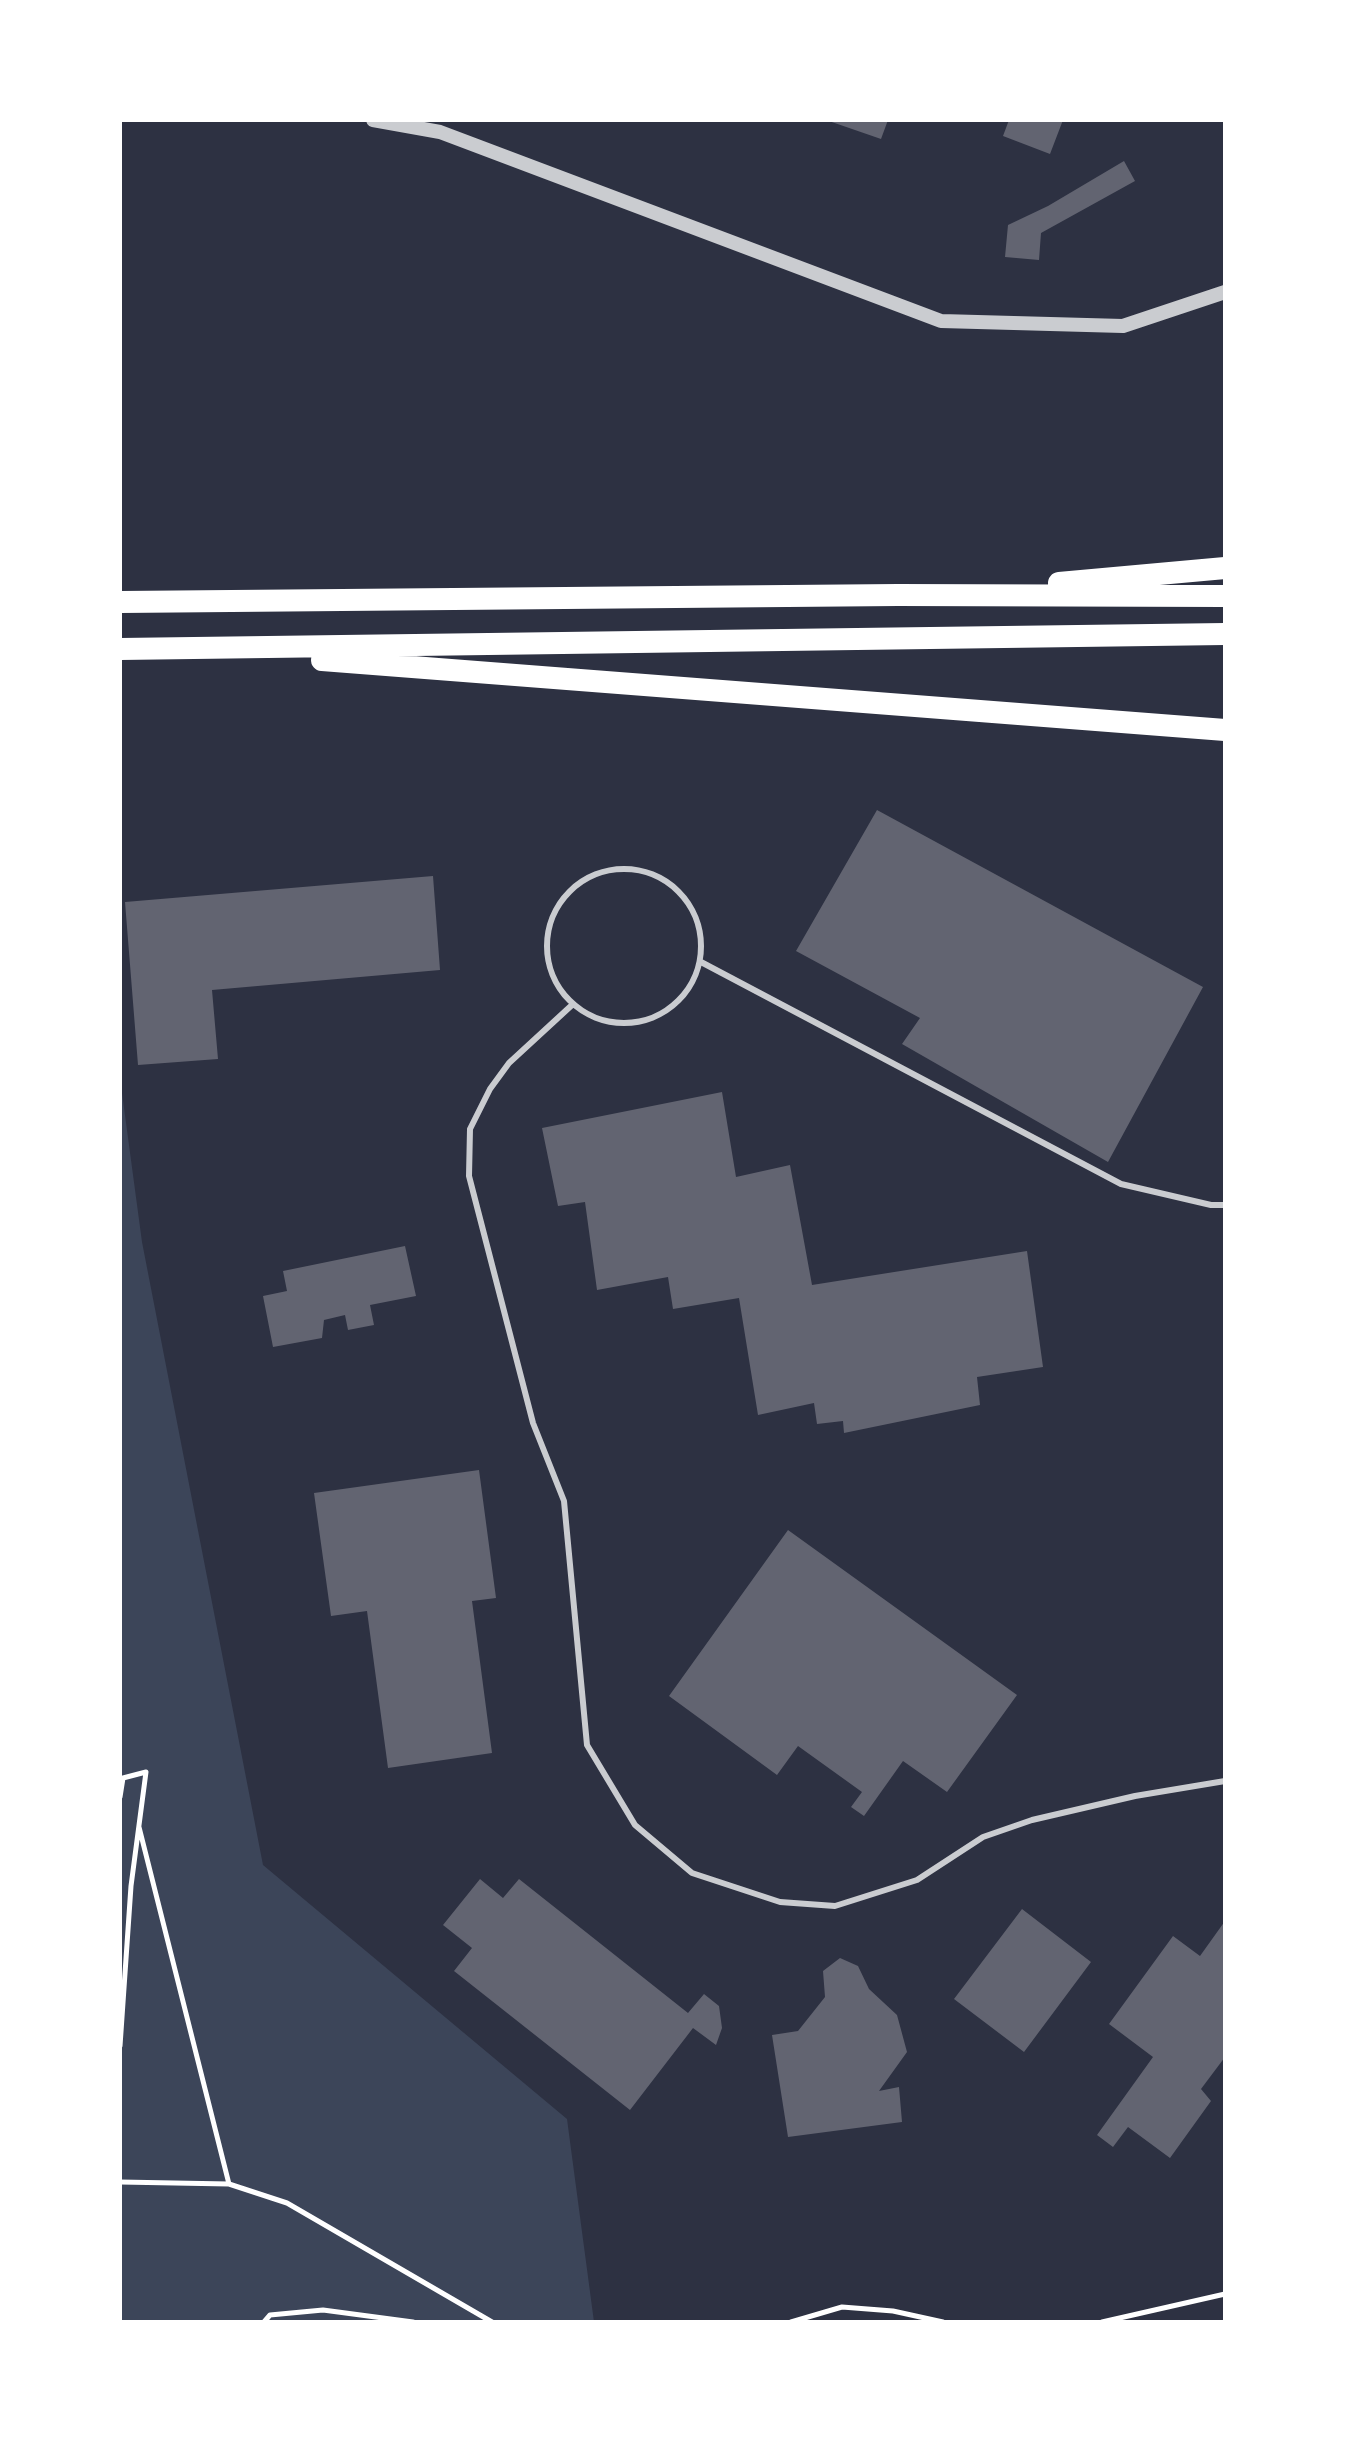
<!DOCTYPE html>
<style>
body{margin:0}
#map{position:relative;width:1345px;height:2442px;overflow:hidden;background:#2d3142;font-family:Arial,sans-serif}
canvas{display:block}
.frame{position:absolute;inset:0;border:122px solid #fff;pointer-events:none}
</style>
<div id="map">
<canvas width="1345" height="2442"></canvas>
<div class="frame"></div>
</div>
<script>
const context = document.querySelector('canvas').getContext('2d');
context.lineJoin = 'round';
function fill(path, color) {
  context.fillStyle = color;
  context.fill(path, 'evenodd');
}
function strokePath(path, color, width, dash) {
  context.strokeStyle = color;
  context.lineWidth = width;
  context.lineCap = dash ? 'butt' : 'round';
  context.setLineDash(dash || []);
  context.stroke(path);
}
const green = new Path2D(`
 M120 1078 142 1242 263 1865 567 2119 594 2322H120Z`);
const building = new Path2D(`
 M826 120H888L881 139Z
 M1009 120H1063L1050 154 1003 136Z
 M1124 161 1135 181 1041 233 1039 260 1005 257 1008 225 1048 206Z
 M877 810 1203 987 1108 1162 902 1044 920 1018 796 951Z
 M433 876 440 970 212 990 218 1059 138 1065 125 902Z
 M722 1092 736 1177 790 1165 812 1285 1027 1251 1043 1367 977 1377 980 1405 844 1433 843 1421 817 1424 814 1403 758 1415 739 1298 673 1309 668 1277 597 1290 585 1202 558 1206 542 1128Z
 M405 1246 416 1296 370 1305 374 1325 348 1330 345 1315 324 1320 322 1338 273 1347 263 1296 287 1291 283 1271Z
 M479 1470 496 1598 472 1601 492 1753 388 1768 367 1611 331 1616 314 1493Z
 M788 1530 1017 1695 947 1792 903 1761 864 1816 851 1807 862 1792 798 1746 777 1775 669 1696Z
 M480 1879 503 1898 519 1879 688 2013 704 1994 719 2006 722 2028 716 2045 693 2028 630 2110 454 1971 472 1948 443 1925Z
 M1022 1909 1091 1962 1024 2052 954 1999Z
 M1225 1921V2057L1201 2089 1211 2101 1170 2158 1128 2127 1113 2147 1097 2135 1153 2057 1109 2024 1173 1936 1200 1956Z
 M840 1958 858 1966 869 1989 897 2015 907 2052 879 2091 899 2087 902 2122 788 2137 772 2035 798 2031 825 1997 823 1971Z`);
const path = new Path2D(`
 M120 1797 123 1778 146 1772 131 1886 120 2046
 M139 1827 229 2184
 M120 2182 229 2184 287 2203 492 2322
 M264 2322 270 2315 323 2310 413 2322
 M791 2322 842 2307 893 2311 943 2322
 M1102 2322 1225 2294`);
const service = new Path2D(`
 M547 946a77 77 0 1 1 154 0a77 77 0 1 1-154 0Z
 M701 962 1121 1184 1211 1205H1225
 M572 1005 509 1063 490 1089 470 1129 469 1176 533 1423 564 1501 587 1745 635 1825 692 1873 780 1902 835 1906 917 1880 983 1837 1032 1820 1135 1796 1225 1781`);
const tertiary = new Path2D(`
 M373 120 440 132 941 321 1123 326 1225 292`);
const trunk = new Path2D(`
 M1059 583 1225 568
 M120 602 898 595 1225 596
 M120 649 1225 634
 M322 660 1225 730`);
fill(green, '#3c4559');
fill(building, '#626471');
strokePath(path, '#fff', 5);
strokePath(service, '#caccd0', 6);
strokePath(tertiary, '#caccd0', 14);
strokePath(trunk, '#fff', 22);
</script>
